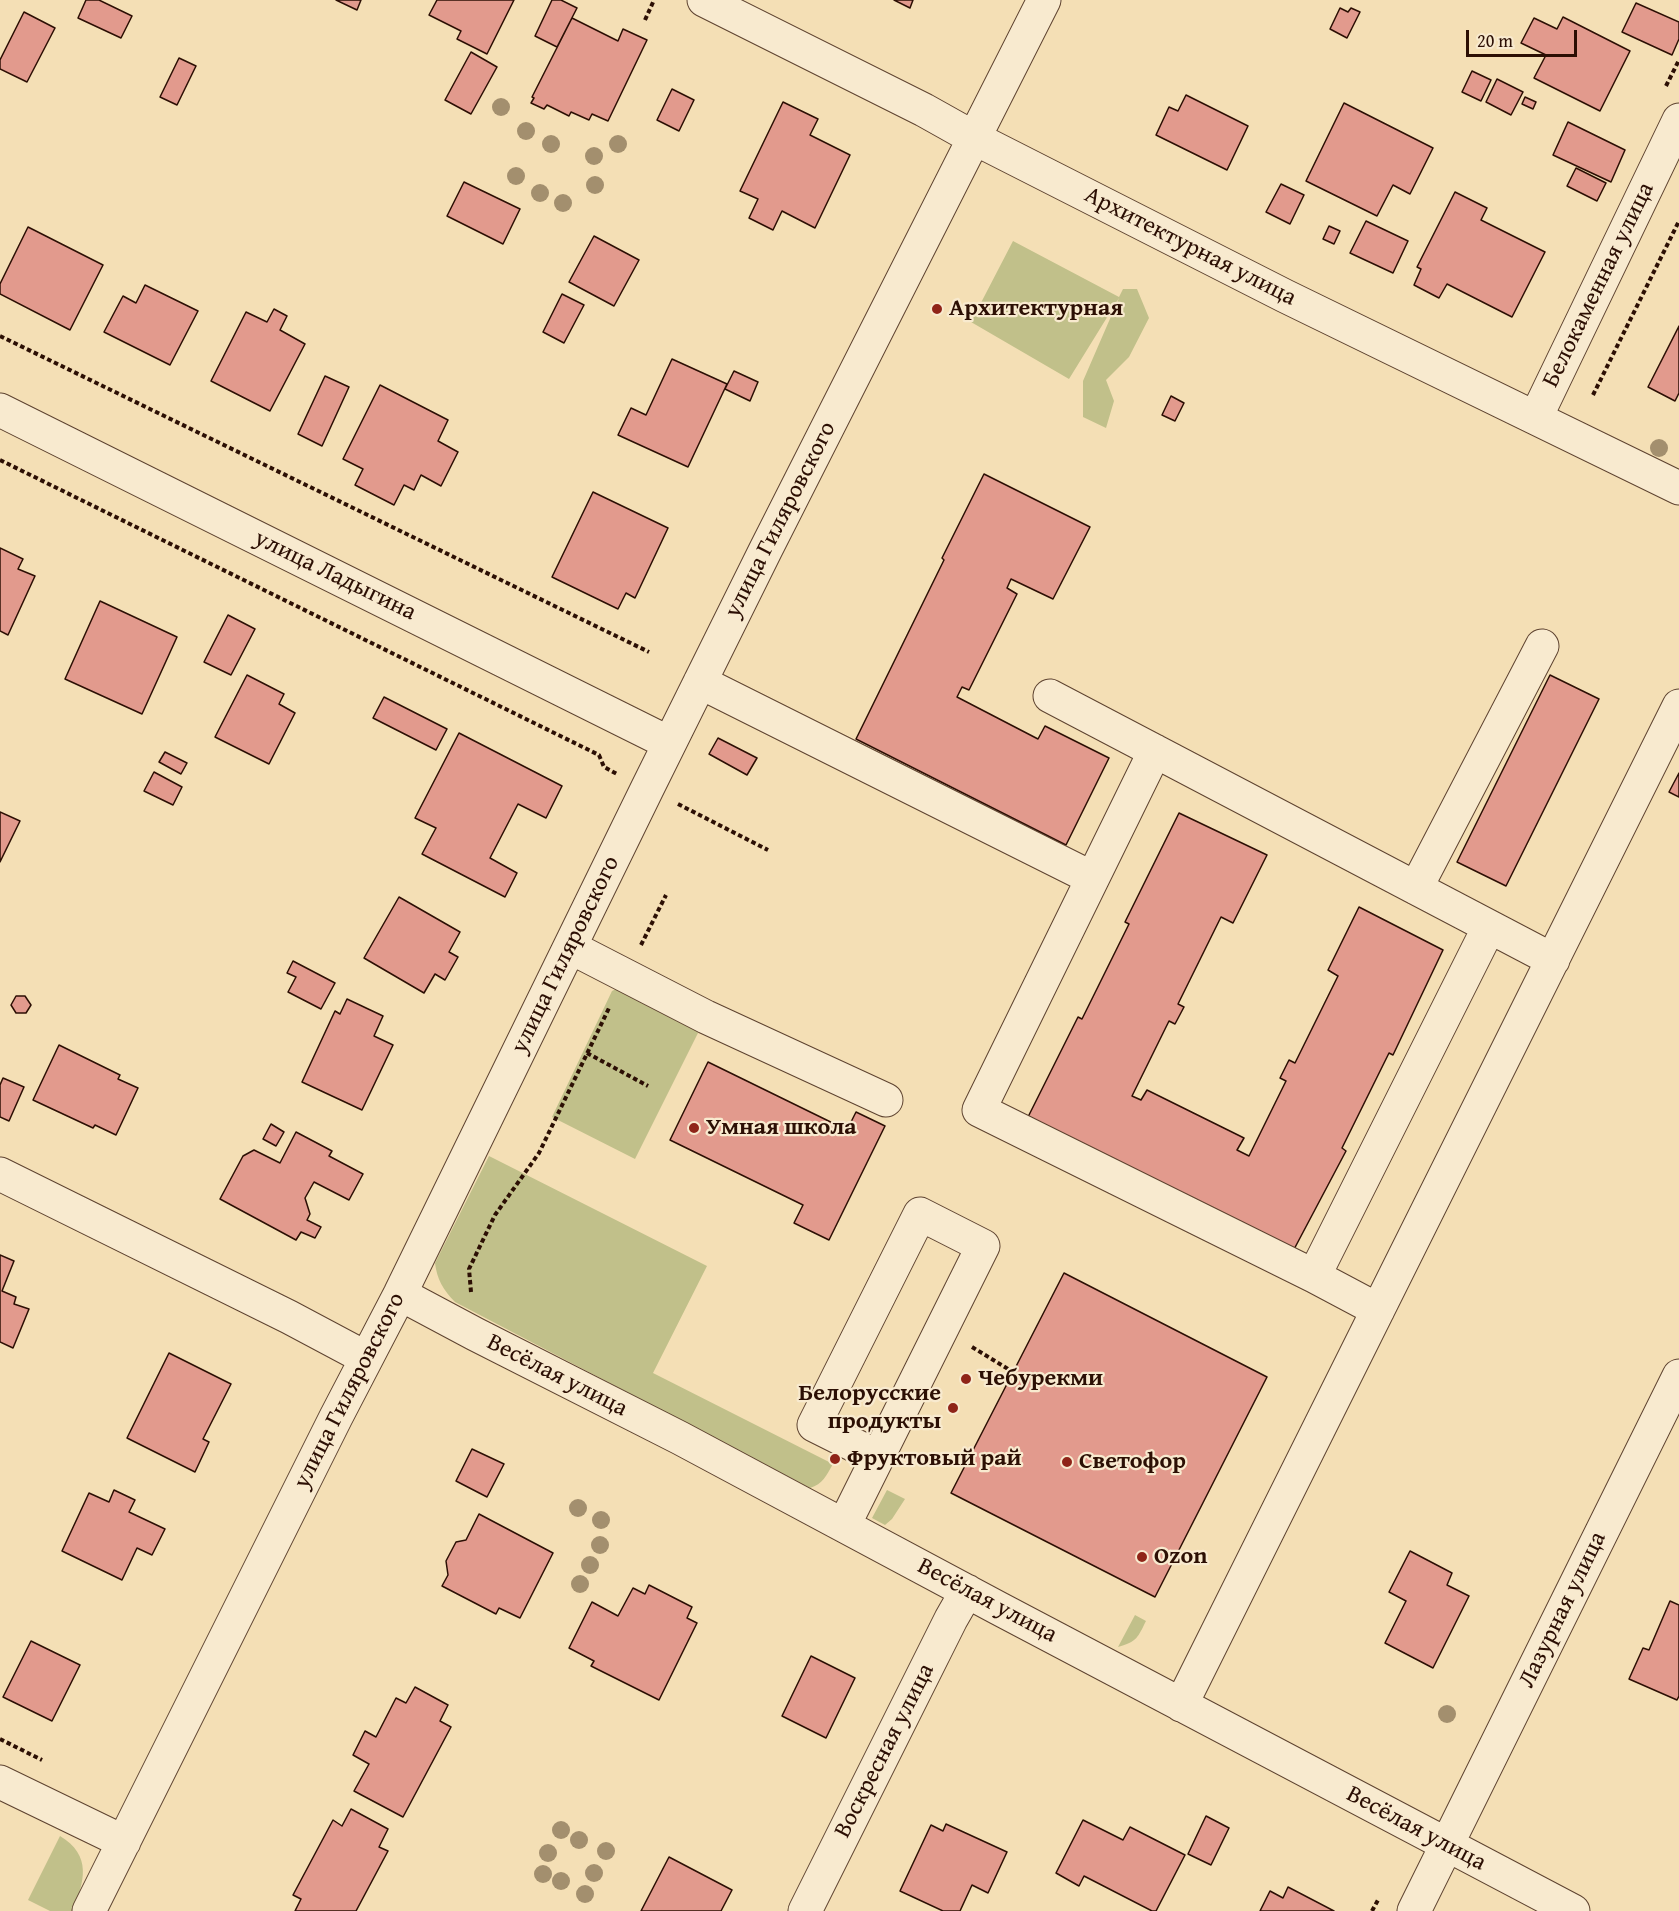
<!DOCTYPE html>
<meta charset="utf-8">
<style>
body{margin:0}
#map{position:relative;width:1679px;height:1911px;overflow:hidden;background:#f4dfb5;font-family:"Gentium Book Plus",serif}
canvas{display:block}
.scale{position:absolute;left:1466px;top:30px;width:111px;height:27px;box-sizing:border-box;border:3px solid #2c0f04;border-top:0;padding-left:8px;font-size:18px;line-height:21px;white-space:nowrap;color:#2c0f04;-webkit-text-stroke:4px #f8eacf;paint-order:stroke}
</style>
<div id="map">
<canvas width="1679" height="1911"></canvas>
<div class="scale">20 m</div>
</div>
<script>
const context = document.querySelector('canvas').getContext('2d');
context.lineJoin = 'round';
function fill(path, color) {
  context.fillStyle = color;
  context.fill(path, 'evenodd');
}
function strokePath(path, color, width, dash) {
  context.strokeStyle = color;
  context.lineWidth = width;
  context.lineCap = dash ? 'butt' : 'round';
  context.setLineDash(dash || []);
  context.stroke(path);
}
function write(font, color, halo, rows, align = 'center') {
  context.font = font + ' "Gentium Book Plus",serif';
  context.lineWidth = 4.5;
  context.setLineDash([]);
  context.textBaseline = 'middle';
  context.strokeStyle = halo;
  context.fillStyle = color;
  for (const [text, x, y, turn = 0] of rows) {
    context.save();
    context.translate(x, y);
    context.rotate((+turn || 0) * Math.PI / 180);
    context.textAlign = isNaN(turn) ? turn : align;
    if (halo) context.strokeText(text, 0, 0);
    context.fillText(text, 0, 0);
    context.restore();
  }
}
const green = new Path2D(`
 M1013 241 1119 297 1123 289H1137L1149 318 1129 357 1106 380 1114 401 1106 428 1083 417V381L1119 298 1069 379 971 322Z
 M622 986 702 1025 635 1159 552 1117 612 991Z
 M489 1156 707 1266 653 1373 833 1464C826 1476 823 1484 810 1488L455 1302C443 1290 437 1279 435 1263Z
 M887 1490 905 1499 892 1519 885 1525 872 1518Z
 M1135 1615 1146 1621C1138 1637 1137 1642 1118 1647Z
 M60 1836C92 1855 85 1882 72 1911H50L28 1900Z`);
const building = new Path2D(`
 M86 0H99L132 16 121 38 78 18Z
 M336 0H361L357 10Z
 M437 0H514L487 54 457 39 461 31 429 15Z
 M552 0H561L577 8 557 47 535 36Z
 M894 0H913L910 8Z
 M1636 3 1679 22V39L1672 55 1622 32Z
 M1340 8 1348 12 1351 8 1360 12 1347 38 1330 29Z
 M24 12 55 28 27 82 0 69V60Z
 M1563 17 1630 51 1600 111 1534 78 1546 55 1521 43 1534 18 1557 29Z
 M572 18 618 41 623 29 647 40 608 121 592 114 589 120 571 112 569 116 547 105 544 109 531 103 534 98 532 97Z
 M471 52 497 67 471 114 445 100Z
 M179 58 196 66 177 105 160 97Z
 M1472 71 1491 80 1481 101 1462 92Z
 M1497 79 1523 92 1511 115 1486 102Z
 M672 89 694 100 679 131 657 120Z
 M1186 95 1248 126 1227 170 1156 135 1169 107 1178 111Z
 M1525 97 1536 102 1533 109 1522 104Z
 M783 102 818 119 810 135 850 155 815 228 782 211 773 230 749 218 758 199 740 191Z
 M1344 103 1433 148 1410 194 1393 185 1377 216 1306 181Z
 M1568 122 1625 150 1611 182 1553 155Z
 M1576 168 1606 183 1597 201 1567 186Z
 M464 182 520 209 503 244 447 216Z
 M1281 184 1304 195 1290 224 1266 212Z
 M1455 192 1487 208 1481 220 1545 252 1512 317 1447 284 1439 298 1414 285 1421 269 1417 267Z
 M1366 221 1408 241 1393 273 1350 253Z
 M1329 226 1340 231 1334 244 1323 239Z
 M28 227 103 265 70 330 0 294V284Z
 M594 236 639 260 614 306 569 282Z
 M145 285 198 311 170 365 104 332 123 296 136 303Z
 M562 294 584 305 564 343 543 332Z
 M274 309 287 316 280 330 305 344 270 411 211 381 246 312 267 322Z
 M1679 326V393L1675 401 1648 387Z
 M672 359 727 384 688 467 618 435 631 408 646 415Z
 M734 371 758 382 750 401 725 389Z
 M325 376 349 387 322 446 298 434Z
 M380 385 448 420 438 441 458 452 441 486 421 475 414 490 404 485 394 505 355 485 363 469 343 459Z
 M1171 396 1184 403 1175 421 1162 415Z
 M984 474 1090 527 1053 599 1011 579 1007 588 1017 594 969 690 962 687 957 697 1038 739 1045 726 1109 758 1066 845 856 739 944 560 942 558Z
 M593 492 668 528 635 598 626 593 618 609 552 577Z
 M0 548 23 559 18 569 35 576 8 635 0 631Z
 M100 601 177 637 142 714 65 679Z
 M228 615 255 629 231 675 204 662Z
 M247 675 284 694 279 704 295 713 269 764 215 737Z
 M1550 675 1599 699 1506 886 1457 862Z
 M384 697 447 729 436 750 373 718Z
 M459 733 562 786 546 818 518 804 490 858 517 873 505 897 422 854 436 828 415 818Z
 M718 738 757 758 747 775 709 754Z
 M165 752 187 763 181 774 159 762Z
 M154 772 182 787 173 805 144 791Z
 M1679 773V797L1669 792Z
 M0 812 20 821 0 862Z
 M1179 813 1267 855 1233 923 1221 917 1178 1004 1184 1007 1175 1024 1169 1021 1132 1096 1141 1100 1147 1090 1244 1138 1237 1150 1249 1156 1286 1081 1280 1078 1289 1060 1295 1063 1338 976 1328 970 1359 907 1443 950 1393 1055 1389 1053 1342 1148 1346 1151 1291 1255 1026 1121 1078 1017 1082 1019 1129 924 1125 922Z
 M399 897 460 932 449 952 458 957 445 980 435 974 424 993 364 958Z
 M293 961 335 983 321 1009 288 992 296 977 287 973Z
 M16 996H25L31 1005 26 1013H16L11 1005Z
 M347 999 383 1016 374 1036 393 1045 362 1110 302 1082 335 1011 340 1014Z
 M59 1045 120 1075 118 1079 138 1088 116 1135 95 1125 93 1128 33 1100Z
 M708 1062 847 1130 856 1112 885 1126 829 1240 794 1223 803 1205 670 1140Z
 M3 1078 24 1087 9 1121 0 1117V1085Z
 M271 1124 284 1132 276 1146 263 1139Z
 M296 1132 332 1151 329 1156 363 1174 349 1200 314 1182 305 1198 310 1214 307 1220 321 1227 315 1238 301 1232 296 1240 220 1199 243 1156 254 1150 280 1163Z
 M0 1255 14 1261 2 1291 16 1297 14 1304 29 1309 13 1348 0 1342Z
 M1064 1273 1267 1377 1155 1597 951 1493Z
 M169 1353 231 1384 203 1439 209 1442 195 1472 127 1438Z
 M472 1449 504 1464 487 1497 456 1481Z
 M114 1490 135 1500 129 1512 165 1529 152 1555 137 1548 122 1580 62 1551 89 1493 109 1502Z
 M479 1514 553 1553 520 1618 499 1608 496 1614 442 1586 448 1575 446 1561 456 1542 466 1540Z
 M1410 1551 1452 1573 1447 1585 1469 1596 1433 1668 1385 1643 1406 1601 1389 1592Z
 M649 1585 692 1607 687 1618 697 1623 659 1700 591 1666 594 1661 569 1648 592 1602 618 1616 633 1588 645 1594Z
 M1670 1601 1679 1605V1696L1677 1700 1629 1679 1643 1648 1649 1650Z
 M31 1641 80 1665 52 1721 3 1697Z
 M811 1656 855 1678 826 1738 782 1716Z
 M415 1687 448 1705 440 1721 451 1727 403 1817 354 1791 369 1764 353 1755 365 1731 376 1737 396 1698 406 1703Z
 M351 1809 388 1829 379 1847 388 1851 356 1911H295L301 1899 293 1895 333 1820 342 1826Z
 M1206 1816 1229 1828 1211 1865 1188 1854Z
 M1083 1820 1123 1840 1130 1827 1185 1855 1156 1911H1152L1084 1876 1079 1886 1056 1873Z
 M946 1824 1007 1852 988 1893 972 1885 960 1911H943L900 1891 931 1825 943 1831Z
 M669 1857 732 1890 721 1911H641Z
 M1288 1887 1334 1911H1260L1270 1891 1283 1898Z`);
const path = new Path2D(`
 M645 20 654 0
 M1666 86 1679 60
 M0 336 649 652
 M1593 395 1679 221
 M0 460 599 755 604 767 617 774
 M678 804 768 850
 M641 945 666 895
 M587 1053 648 1086
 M471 1292 469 1269 495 1215 539 1153 609 1008
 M972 1347 1013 1372
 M0 1739 42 1760
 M1372 1911 1378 1900`);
const minor = new Path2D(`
 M704 0 924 110 974 138 1285 296 1679 488
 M0 410 669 743
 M1536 417 1679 120
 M700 682 1092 878
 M1050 696 1553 960
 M1155 751 979 1110 1314 1276 1489 927
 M1416 888 1542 646
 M570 947 706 1017 886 1100
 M0 1174 289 1317 366 1358
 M1314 1276 1378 1310
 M400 1294 475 1334 680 1438 998 1608 1573 1911
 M844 1525 983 1246 920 1214 814 1425 878 1457
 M1181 1705 1679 706
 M0 1782 124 1842
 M89 1911 336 1417 400 1294 647 789 766 549 1044 0
 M805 1911 951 1619 967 1591
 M1414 1911 1679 1376`);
const trees = [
 [501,107],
 [526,131],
 [551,144],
 [618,144],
 [594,156],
 [516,176],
 [595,185],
 [540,193],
 [563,203],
 [1659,448],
 [578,1508],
 [601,1520],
 [600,1545],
 [590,1565],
 [580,1584],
 [1447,1714],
 [561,1830],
 [579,1840],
 [606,1851],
 [548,1853],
 [594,1873],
 [543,1874],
 [561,1881],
 [585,1894]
];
const markers = [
 [937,309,6,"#8f2418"],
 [694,1128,6,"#8f2418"],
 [966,1379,6,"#8f2418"],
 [953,1408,6,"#8f2418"],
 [835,1459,6,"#8f2418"],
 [1067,1462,6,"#8f2418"],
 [1142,1557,6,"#8f2418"]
];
const streetNames = [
 ["Архитектурная улица",1190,247,27],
 ["Белокаменная улица",1599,285,-64],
 ["улица Гиляровского",781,520,-63],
 ["улица Ладыгина",335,576,26],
 ["улица Гиляровского",566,955,-64],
 ["Весёлая улица",557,1376,27],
 ["улица Гиляровского",350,1391,-63],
 ["Весёлая улица",987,1601,28],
 ["Лазурная улица",1563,1610,-64],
 ["Воскресная улица",885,1751,-63],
 ["Весёлая улица",1416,1829,28]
];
const poiNames = [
 ["Архитектурная",949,309],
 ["Умная школа",706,1128],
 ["Чебурекми",978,1379],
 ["Белорусские",941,1394,"right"],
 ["продукты",941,1422,"right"],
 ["Фруктовый рай",847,1459],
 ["Светофор",1079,1462],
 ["Ozon",1154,1557]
];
fill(green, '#c1c08a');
fill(building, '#e29a8d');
strokePath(building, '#2c0f04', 1.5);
strokePath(minor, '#5e4330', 35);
strokePath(path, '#2c0f04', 4, [4.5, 3]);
strokePath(minor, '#f8eacf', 33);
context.fillStyle = '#a38f6e';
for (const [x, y] of trees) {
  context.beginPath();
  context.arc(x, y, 9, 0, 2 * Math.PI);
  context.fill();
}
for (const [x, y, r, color] of markers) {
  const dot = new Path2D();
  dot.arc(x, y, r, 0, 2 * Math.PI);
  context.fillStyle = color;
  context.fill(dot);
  strokePath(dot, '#f8eacf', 2);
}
write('24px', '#2c0f04', '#f8eacf', streetNames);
write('bold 24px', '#2c0f04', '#f8eacf', poiNames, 'left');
</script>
